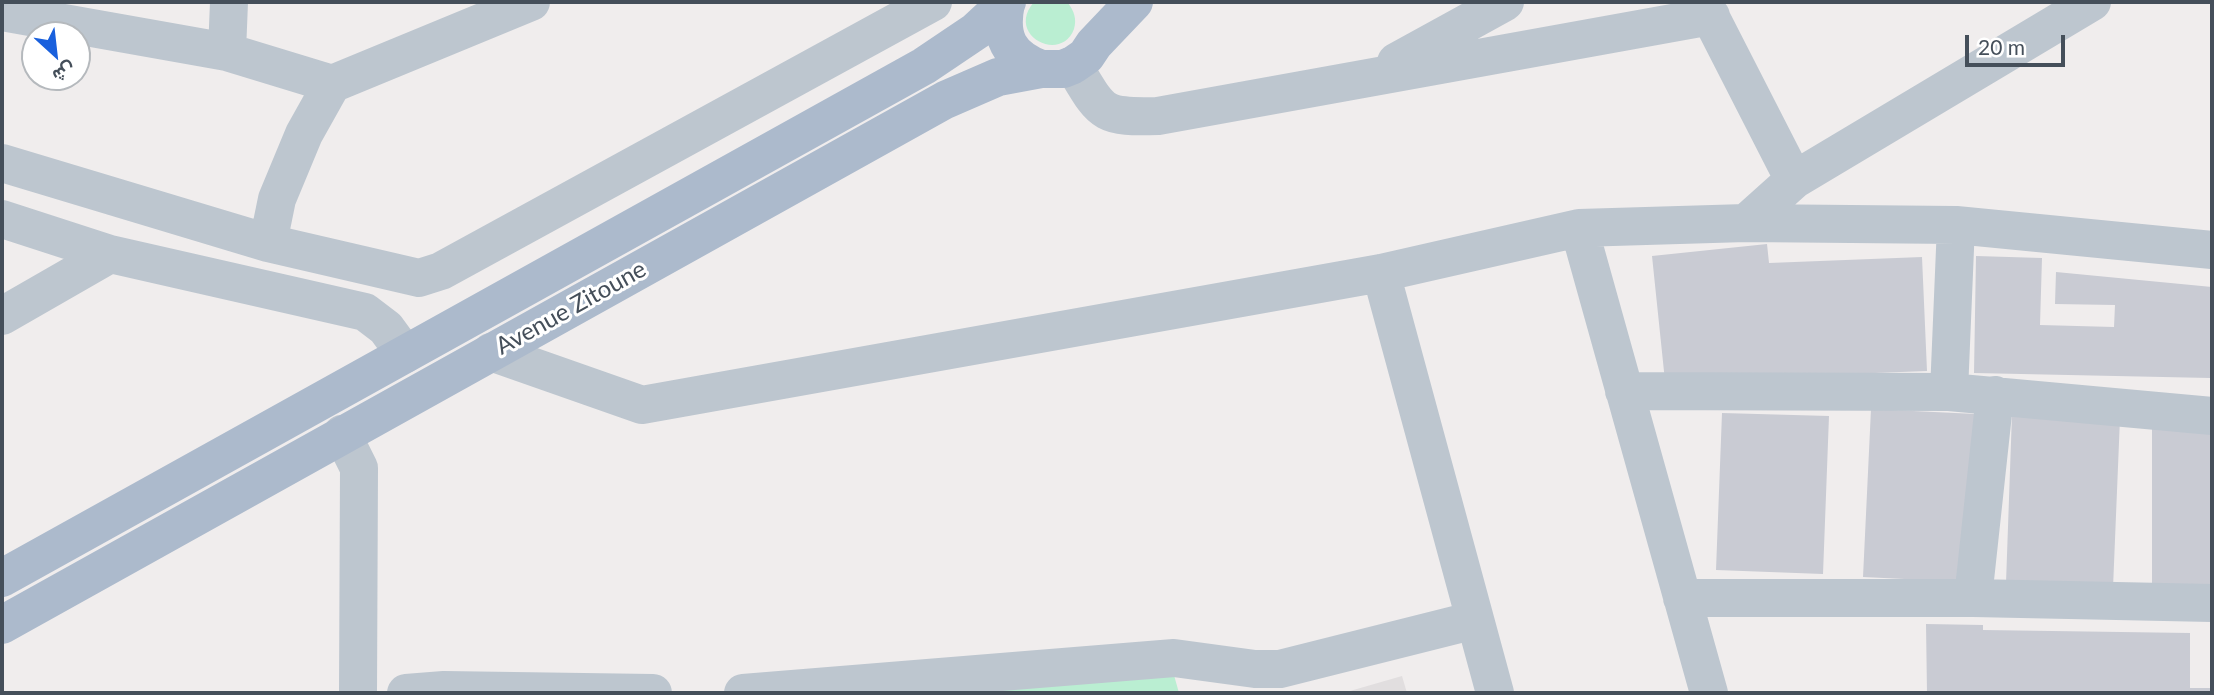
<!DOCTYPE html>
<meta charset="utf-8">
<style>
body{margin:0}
#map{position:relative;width:2214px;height:695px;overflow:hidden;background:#f0eded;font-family:Lato,Vazirmatn,sans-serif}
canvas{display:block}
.frame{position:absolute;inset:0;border:4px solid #454f5a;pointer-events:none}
.north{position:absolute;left:21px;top:21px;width:70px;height:70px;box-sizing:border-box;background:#fff;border:2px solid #b5b9bd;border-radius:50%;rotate:153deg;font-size:19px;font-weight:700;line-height:28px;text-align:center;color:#454f5a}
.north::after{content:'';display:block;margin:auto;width:24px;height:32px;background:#1960dd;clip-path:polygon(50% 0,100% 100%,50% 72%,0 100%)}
.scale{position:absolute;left:1965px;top:35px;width:100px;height:32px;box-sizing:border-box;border:4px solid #454f5a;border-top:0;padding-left:9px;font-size:21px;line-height:24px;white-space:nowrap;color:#454f5a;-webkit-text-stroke:5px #fff;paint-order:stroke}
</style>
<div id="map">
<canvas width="2214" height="695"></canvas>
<div class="frame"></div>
<div class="north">ش</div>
<div class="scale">20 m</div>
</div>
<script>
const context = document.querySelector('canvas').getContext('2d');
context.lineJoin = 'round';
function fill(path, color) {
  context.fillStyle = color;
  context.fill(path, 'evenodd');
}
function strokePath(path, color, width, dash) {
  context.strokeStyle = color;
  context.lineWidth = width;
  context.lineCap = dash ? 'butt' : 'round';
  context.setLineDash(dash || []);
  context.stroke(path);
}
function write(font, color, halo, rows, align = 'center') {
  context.font = font + ' Lato,sans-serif';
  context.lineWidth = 6;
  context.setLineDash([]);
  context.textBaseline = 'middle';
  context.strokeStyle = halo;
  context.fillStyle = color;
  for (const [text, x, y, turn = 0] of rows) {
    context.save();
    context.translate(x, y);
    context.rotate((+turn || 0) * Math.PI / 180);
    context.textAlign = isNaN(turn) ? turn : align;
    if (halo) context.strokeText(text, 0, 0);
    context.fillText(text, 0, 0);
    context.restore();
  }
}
const education = new Path2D(`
 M1402 676 1407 693H1343Z`);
const green = new Path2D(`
 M1034 2 1068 3C1074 11 1077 19 1074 29 1061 64 1005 35 1034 2Z
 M1172 668 1179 693H896Z`);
const building = new Path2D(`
 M1767 244 1769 263 1922 257 1927 371 1665 381 1652 256Z
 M1976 256 2042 258 2040 325 2114 327 2115 305 2055 304 2056 272 2212 287V393H2210V378L1974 373Z
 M1871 409 1976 414 1967 582 1863 577Z
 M1722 413 1829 416 1823 574 1716 570Z
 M2012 414 2120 418 2113 588 2006 583Z
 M2152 429 2212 430V592H2152Z
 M1926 624 1983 625V630L2190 633V688H2210V693H1927Z`);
const minor = new Path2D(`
 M1703 2 1794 180
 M2 12 227 52 332 84
 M227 52 229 2
 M1396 62 1505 2
 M1073 65C1102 113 1100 118 1158 116L1711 16
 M2 163 268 243 419 278 441 271 933 2
 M2 219 110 254 365 312 386 328 405 354
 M1746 223 1794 180 2092 2
 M1579 228 1709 693
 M268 243 277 199 304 134 332 84 531 2
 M1381 273 1495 693
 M2 316 110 254
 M491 352 642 405 1381 273 1579 228 1746 223 1956 225 2212 250
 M1624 391 1949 392 2212 416
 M1949 392 1956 225
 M342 434 359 468 358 693
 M1682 598H1973L2212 603
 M1973 598 1995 395
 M406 693 444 690 653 693
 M743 693 1174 658 1255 669H1280L1475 620`);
const major = new Path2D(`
 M1006 3C999 37 1008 56 1041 69
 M2 578 924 66 976 31 1007 2
 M2 625 945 100 998 77 1041 69H1063L1073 65 1086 56 1094 44 1134 2`);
const streetNames = [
 ["Avenue Zitoune",571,308,-29]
];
fill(education, '#e1dedf');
fill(green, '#baeed2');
fill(building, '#c9cbd3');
strokePath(minor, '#bdc6cf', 38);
strokePath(major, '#acbacc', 38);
write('24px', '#454f5a', '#fff', streetNames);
</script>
